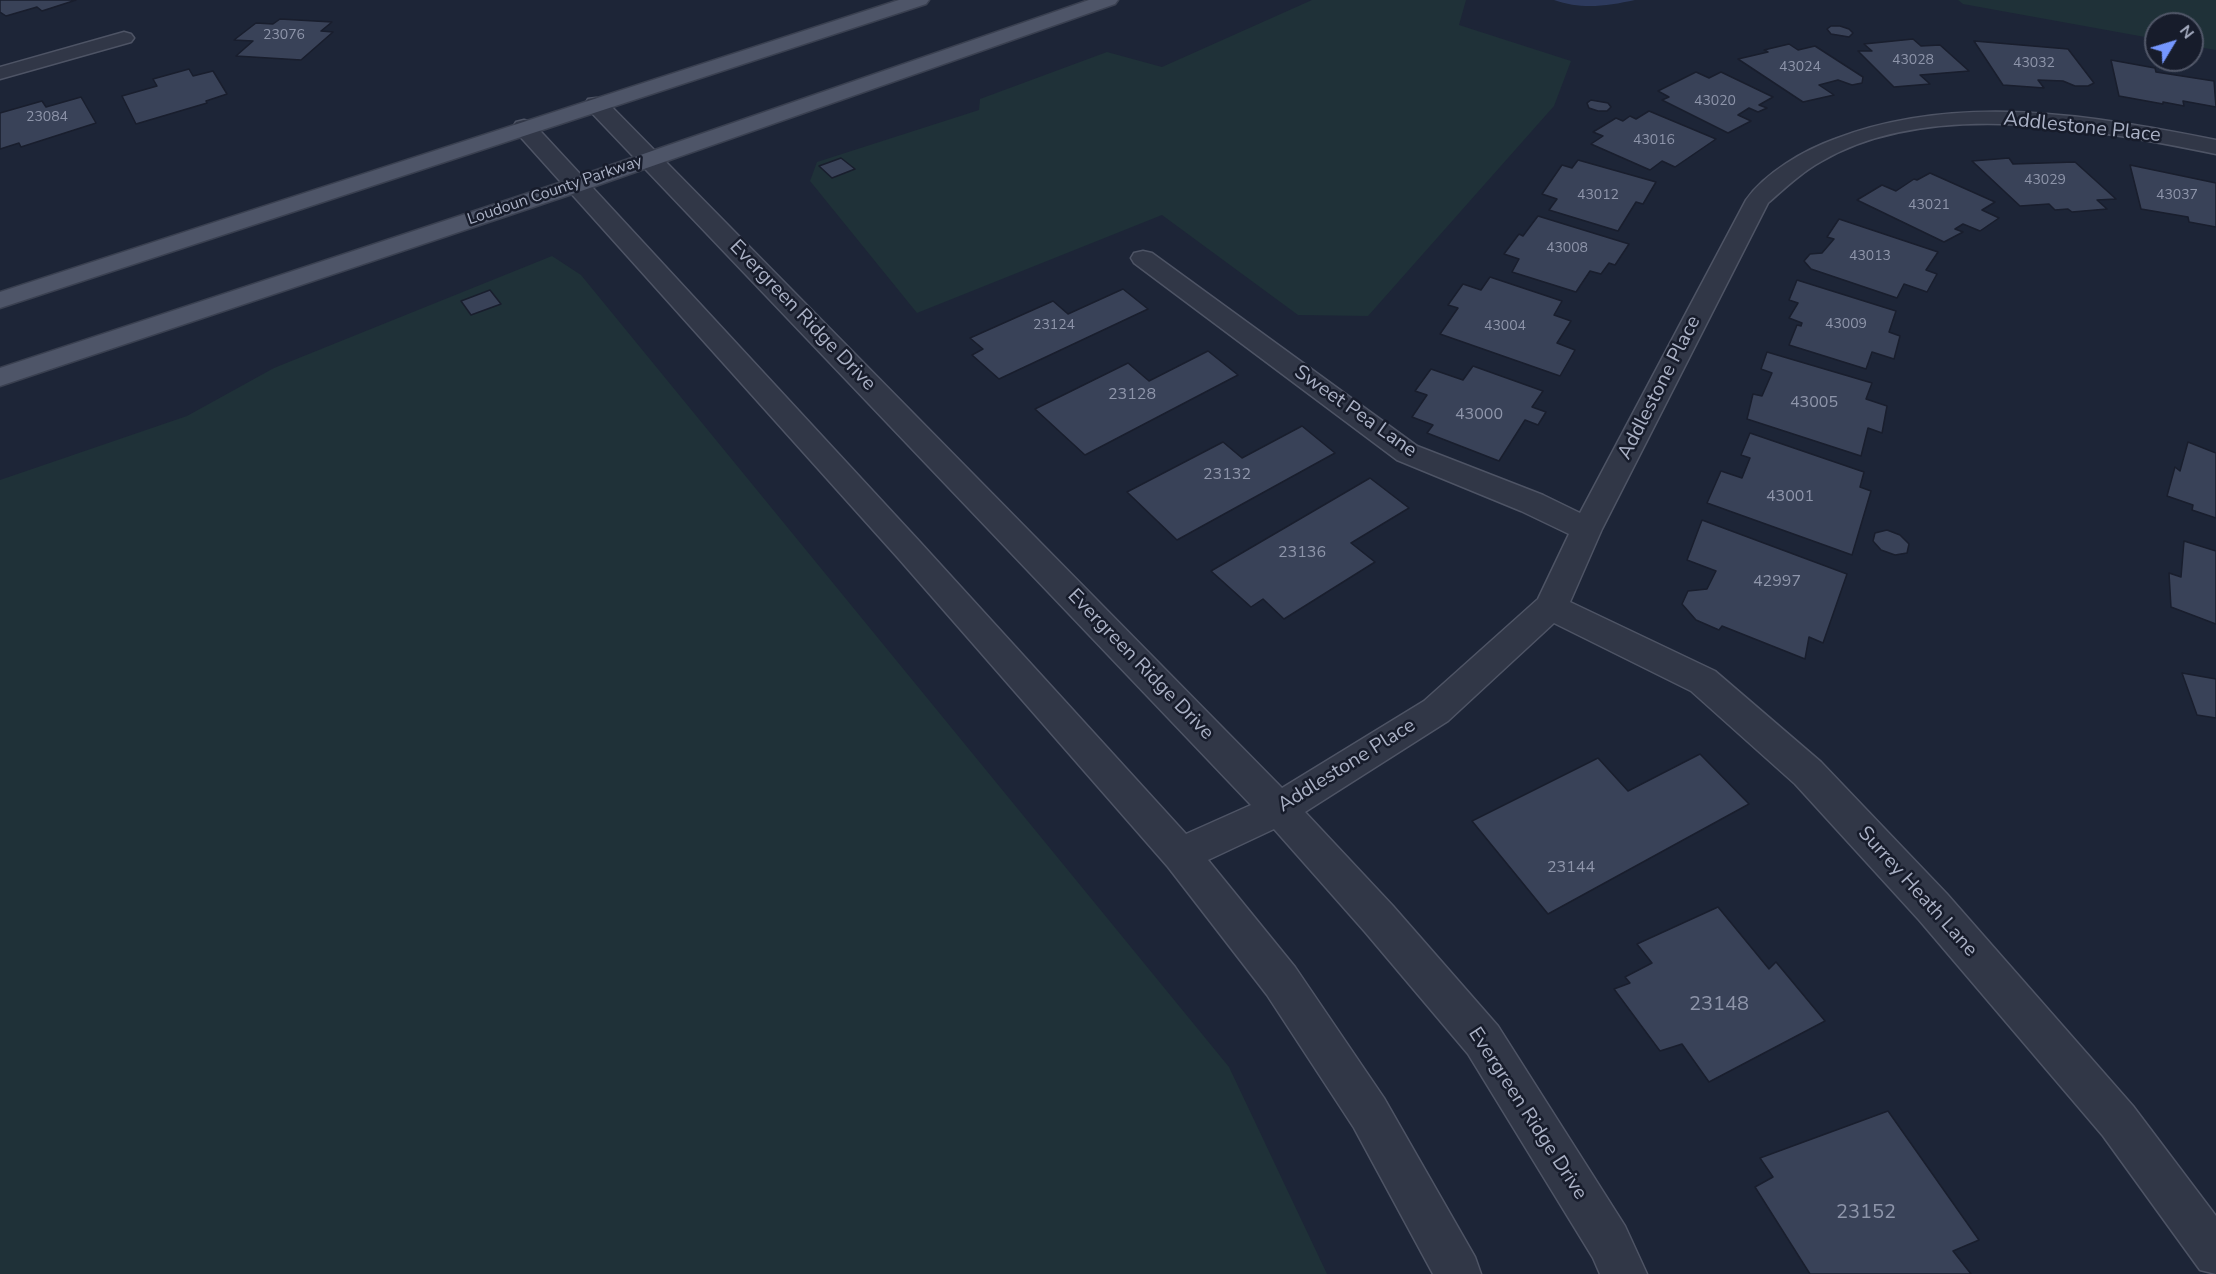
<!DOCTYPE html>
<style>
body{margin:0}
#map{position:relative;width:2216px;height:1274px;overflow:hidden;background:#1d2537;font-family:"Nunito Sans",sans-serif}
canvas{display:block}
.north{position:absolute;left:2144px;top:12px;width:60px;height:60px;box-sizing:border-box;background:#171c2b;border:2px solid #525869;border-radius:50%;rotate:52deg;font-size:16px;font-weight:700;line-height:24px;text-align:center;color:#aab1c5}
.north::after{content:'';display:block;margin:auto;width:21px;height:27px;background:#7597ff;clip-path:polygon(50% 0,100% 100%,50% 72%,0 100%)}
</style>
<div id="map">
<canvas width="2216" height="1274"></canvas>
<div class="north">N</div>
</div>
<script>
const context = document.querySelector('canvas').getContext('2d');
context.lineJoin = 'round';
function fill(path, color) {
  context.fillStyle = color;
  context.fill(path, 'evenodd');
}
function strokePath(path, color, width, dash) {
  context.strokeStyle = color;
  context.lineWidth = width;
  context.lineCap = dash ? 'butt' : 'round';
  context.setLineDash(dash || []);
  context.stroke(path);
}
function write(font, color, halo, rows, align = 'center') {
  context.font = font + ' "Nunito Sans",sans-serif';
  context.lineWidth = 5;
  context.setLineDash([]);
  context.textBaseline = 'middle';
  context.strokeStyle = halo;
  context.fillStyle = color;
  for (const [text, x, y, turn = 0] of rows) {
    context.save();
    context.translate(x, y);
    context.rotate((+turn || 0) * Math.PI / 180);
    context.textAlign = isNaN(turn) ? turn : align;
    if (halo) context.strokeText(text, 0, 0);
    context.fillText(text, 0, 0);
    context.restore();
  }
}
const green = new Path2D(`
 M1312 0H1466L1459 25 1571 61 1554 106 1368 316 1298 315 1162 215 917 313 810 181 817 162 979 110 980 99 1107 52 1162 67Z
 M1958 0H2216V50L2192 46V24H2156V39L1963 4Z
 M552 256 581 275 1229 1067 1327 1274H0V480L187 416 274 368Z`);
const water = new Path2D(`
 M1554 0H1635C1607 6 1582 10 1554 0Z`);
const building = new Path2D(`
 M0 0H76L42 11 37 7 6 16 0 12Z
 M280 19 332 22 321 31 333 32 301 60 236 56 253 41 234 40 256 23 273 24Z
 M1831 26H1840L1849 29 1853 33 1849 37 1831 34 1827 29Z
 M1913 39 1921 46 1940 45 1969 71 1920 75 1930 84 1894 87 1858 51H1872L1864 44Z
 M1974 41 2068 49 2094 83 2088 86H2075L2063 81 2038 80 2044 88 2003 85Z
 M1789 44 1798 50 1815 46 1863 77 1862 83 1852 85 1838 80 1819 85 1834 95 1803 102 1738 59 1768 52 1764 50Z
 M2111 60 2155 68 2156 72 2214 81 2216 107 2183 101 2184 106 2163 102V104L2119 96Z
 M189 69 193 76 213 71 227 94 206 101 207 103 136 124 122 96 157 86 153 79Z
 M1696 72 1709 78 1721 72 1773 97 1759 105 1767 108 1758 112 1749 108 1738 115 1751 121 1728 133 1662 100 1669 97 1658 91Z
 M81 97 96 123 21 147 19 143 0 149V113L42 101 46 107Z
 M1591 100 1608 103 1611 107 1607 111H1598L1589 108 1587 103Z
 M1649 111 1716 139 1675 167 1662 161 1650 170 1591 144 1603 136 1593 132 1616 118 1623 121 1630 116 1636 119Z
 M841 158 855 169 832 178 819 166Z
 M2009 158 2013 164 2075 162 2116 199 2097 200 2107 209 2072 212 2068 209 2055 210 2049 204 2020 206 1972 161Z
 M1578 160 1656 182 1643 204 1636 202 1618 231 1549 210 1557 199 1542 194 1562 165 1572 168Z
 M2130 165 2216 183V227L2189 222 2188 217 2141 209Z
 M1930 173 1995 202 1982 210 1999 218 1980 231 1963 224 1955 229 1963 232 1944 242 1857 200 1882 185 1896 191 1914 179 1917 180Z
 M1538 216 1629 244 1615 265 1609 263 1601 274 1590 271 1576 292 1512 272 1519 259 1504 254 1519 234 1523 236Z
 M1839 219 1938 252 1926 270 1937 274 1927 292 1904 284 1897 298 1811 269 1804 261 1810 254 1822 253 1834 239 1827 237Z
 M1490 277 1562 301 1554 315 1571 321 1557 343 1575 350 1560 376 1440 334 1458 308 1448 305 1463 284 1481 290Z
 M1797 280 1896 311 1889 332 1900 336 1894 359 1872 352 1866 369 1789 345 1797 325 1801 326 1802 323 1789 318 1798 303 1789 300Z
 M1123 289 1148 309 999 379 972 355 983 349 970 338 1053 301 1068 314Z
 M490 290 501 304 471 315 461 301Z
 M1208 351 1238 375 1085 455 1035 409 1128 363 1149 381Z
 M1767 352 1872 383 1866 399 1887 406 1882 433 1868 428 1861 456 1747 419 1753 394 1762 396 1772 373 1761 369Z
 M1473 366 1543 391 1532 407 1546 412 1538 425 1525 420 1499 461 1427 433 1433 425 1412 417 1427 395 1415 391 1431 369 1463 380Z
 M1302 426 1335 453 1177 540 1127 492 1223 442 1242 458Z
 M1750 433 1864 472 1860 487 1871 491 1852 555 1707 503 1721 471 1742 478 1750 458 1741 455Z
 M2188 442 2216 453V518L2192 510 2193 505 2167 496 2175 467 2180 471Z
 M1370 478 1409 508 1351 543 1375 562 1284 619 1263 599 1251 607 1211 571Z
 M1702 520 1847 574 1823 643 1809 637 1805 659 1722 626 1719 630 1696 620 1682 604 1688 591 1707 589 1716 571 1687 560Z
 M1887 530 1900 535 1909 544 1907 553 1895 555 1881 550 1873 541 1875 533Z
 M2184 541 2216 551V624L2171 607 2169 573 2181 577Z
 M2182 673 2216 679V718L2197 715Z
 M1700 754 1749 804 1548 914 1472 821 1598 758 1628 791Z
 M1718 907 1769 969 1776 962 1825 1021 1709 1082 1682 1044 1660 1051 1614 989 1630 983 1625 977 1652 963 1637 944Z
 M1888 1111 1979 1240 1953 1251 1971 1274H1810L1755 1187 1773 1177 1760 1158Z`);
const minor = new Path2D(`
 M124 32 131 34 134 38 131 42 0 79V67Z
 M596 98 604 99 1282 788 1424 701 1538 599 1569 534 1521 511 1397 460 1134 263 1131 258 1134 253 1143 251 1152 253 1417 446 1543 495 1580 513 1746 200C1765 173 1804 150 1835 139 1958 92 2090 115 2216 140V154C2098 130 1932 97 1822 161 1802 172 1785 188 1768 203L1602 529 1570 602 1715 671 1821 762 1947 894 2133 1106 2216 1216V1274L2200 1270 2103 1136 1919 920 1795 784 1691 691 1554 623 1448 721 1305 812 1393 906 1498 1026 1625 1226 1647 1274H1600L1593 1258 1468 1054 1365 932 1274 829 1208 860 1295 967 1384 1098 1475 1257 1481 1274H1433L1354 1128 1267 995 1168 867 898 558 516 132 513 127 516 122 524 120 532 122 920 542 1186 834 1251 805 588 109 585 104 588 99Z`);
const major = new Path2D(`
 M899 0H929L926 4 0 308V292Z
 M1089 0H1118L1115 4 584 190 0 386V368L568 180Z`);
const farNumbernames = [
 ["23076",284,36],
 ["43028",1913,61],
 ["43032",2034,64],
 ["43024",1800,68],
 ["43020",1715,102],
 ["23084",47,118],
 ["43016",1654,141],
 ["43029",2045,181],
 ["43012",1598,196],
 ["43037",2177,196],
 ["43021",1929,206],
 ["43008",1567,249],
 ["43013",1870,257],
 ["43009",1846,325],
 ["23124",1054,326],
 ["43004",1505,327]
];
const farStreetnames = [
 ["Loudoun County Parkway",555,191,-19]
];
const numberNames = [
 ["23128",1132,395],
 ["43005",1814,403],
 ["43000",1479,415],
 ["23132",1227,475],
 ["43001",1790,497],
 ["23136",1302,553],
 ["42997",1777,582],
 ["23144",1571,868]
];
const streetNames = [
 ["Addlestone Place",2082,128,6],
 ["Evergreen Ridge Drive",802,316,46],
 ["Addlestone Place",1660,388,-63],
 ["Sweet Pea Lane",1355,412,35],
 ["Evergreen Ridge Drive",1140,665,46],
 ["Addlestone Place",1347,766,-32],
 ["Surrey Heath Lane",1917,892,48],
 ["Evergreen Ridge Drive",1527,1114,57]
];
const nearNumbernames = [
 ["23148",1719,1005],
 ["23152",1866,1213]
];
fill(green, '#1f3138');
fill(water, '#2d3a5d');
fill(building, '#394258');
strokePath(building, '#191e2d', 1.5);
strokePath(minor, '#4e5465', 3);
strokePath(major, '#3a4050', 3);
fill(minor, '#313747');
fill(major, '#4e5568');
write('14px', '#8e95aa', null, farNumbernames);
write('16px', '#aab1c5', '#171c2b', farStreetnames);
write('16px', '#8e95aa', null, numberNames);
write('20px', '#aab1c5', '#171c2b', streetNames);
write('20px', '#8e95aa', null, nearNumbernames);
</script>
